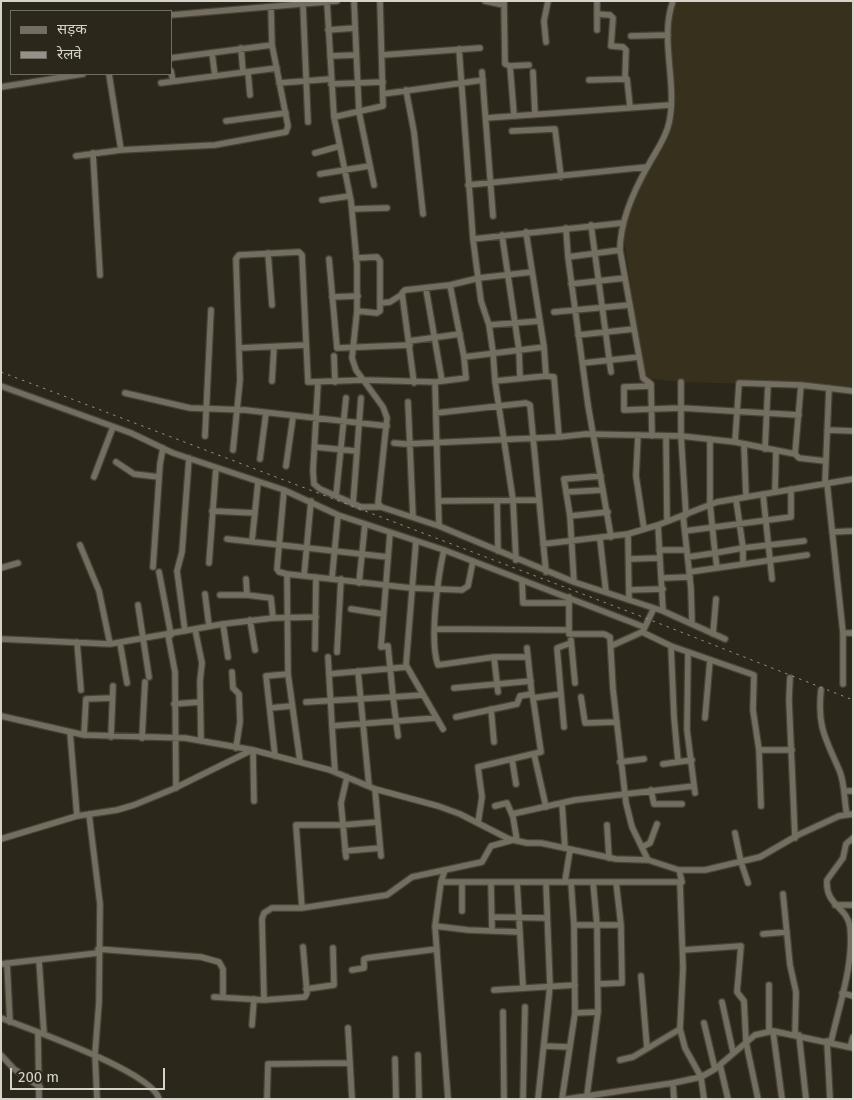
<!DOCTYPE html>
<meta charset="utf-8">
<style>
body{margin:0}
#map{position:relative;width:854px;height:1100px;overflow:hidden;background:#2b271a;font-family:"Fira Sans","Noto Sans Devanagari",sans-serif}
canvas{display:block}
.frame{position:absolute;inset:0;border:2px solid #d6d3cb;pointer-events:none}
.legend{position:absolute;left:10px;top:10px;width:162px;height:65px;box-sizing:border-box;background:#2b271a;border:1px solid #6f6c61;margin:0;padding:6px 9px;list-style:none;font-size:15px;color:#d6d3cb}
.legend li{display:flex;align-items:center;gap:10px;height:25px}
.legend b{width:25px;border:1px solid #6f6c61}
.scale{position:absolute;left:10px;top:1068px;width:155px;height:22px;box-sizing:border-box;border:2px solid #d6d3cb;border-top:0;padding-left:6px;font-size:15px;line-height:18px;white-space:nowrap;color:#d6d3cb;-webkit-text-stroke:4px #2b271a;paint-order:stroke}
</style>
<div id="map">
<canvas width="854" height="1100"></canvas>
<div class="frame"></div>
<ul class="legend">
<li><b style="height:6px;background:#736e5f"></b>सड़क</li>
<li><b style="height:6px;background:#969289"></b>रेलवे</li>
</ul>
<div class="scale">200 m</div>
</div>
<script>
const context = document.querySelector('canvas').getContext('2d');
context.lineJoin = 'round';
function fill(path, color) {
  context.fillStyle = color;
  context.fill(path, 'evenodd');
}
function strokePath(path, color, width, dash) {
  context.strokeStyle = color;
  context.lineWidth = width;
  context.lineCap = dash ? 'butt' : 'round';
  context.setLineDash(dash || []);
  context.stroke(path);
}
const built = new Path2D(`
 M674 1H853V387L681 382 643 378 622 223 668 125 669 14Z`);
const minor = new Path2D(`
 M354 1 359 112 374 185
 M485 1 504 5
 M504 1 505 64 510 66 529 65
 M327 2 334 117 351 201 357 265V311L352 358 356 370 383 407 387 418 378 503 381 507 439 526 574 582 663 611 725 639
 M303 5 308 122
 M597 14 610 15 613 18 611 46 623 47 626 50 625 79
 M171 15 337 1
 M328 30 355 28
 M597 30V1
 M631 36 668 35
 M546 42 544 21 548 1
 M241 48 243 72
 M459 49 473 239 481 301 489 325 493 352 495 381 513 500 516 560
 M212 53 215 76
 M382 55 480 48
 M330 56 356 55
 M171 58 272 45
 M510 66 514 115
 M171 71 173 81
 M248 72 250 95
 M482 72 493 216
 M533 72 535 114
 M109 74 121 150
 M589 80 627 79 630 107
 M161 83 277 68
 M279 83 331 79
 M331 84 383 82
 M1 87 83 74
 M406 90 414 132 423 214
 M383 94 483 80
 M334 117 383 106 380 1
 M486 118 670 105
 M226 121 286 113
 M512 131 555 129 561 177
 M93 153 100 275
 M315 153 340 146
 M76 156 121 150 215 145 286 132 288 126 272 45 271 8
 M320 174 369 166
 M468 185 647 167
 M322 200 350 196
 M352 209 387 208
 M591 225 611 372
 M566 228 568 257
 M526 232 544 347 546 376 554 377 559 437
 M502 235 519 350 520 378
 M473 239 622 223
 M268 253 272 305
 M356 258 377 257 380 261V311L377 313 357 311
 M329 259 337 348 410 345
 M571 284 625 278
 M450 285 479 278 532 272
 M426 289 442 381
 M332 297 358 296
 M381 303 390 302 401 295
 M554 312 629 305
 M489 325 540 321
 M578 335 634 329
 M409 341 460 334
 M239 348 306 345
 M334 356 335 382
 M464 357 544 347
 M583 363 639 357
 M272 381 274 347
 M495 381 546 376
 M681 382V436L686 515
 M318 383 313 471 314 484 320 489 361 507H381
 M414 383 402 293 405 290 450 285 464 357 466 378 435 382 439 526
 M1 386 131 433 173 453 284 490 338 515 444 550 644 627
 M651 386 624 387V410L681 408 799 415
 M125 393 190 408 245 410 387 426
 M408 402 413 517
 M436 413 526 403 530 405 546 572
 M827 430 853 431
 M638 435 636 476 644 529
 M205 436 211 310
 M652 436 651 384 643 378 620 250C620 220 634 190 649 164 656 151 666 138 669 123 678 83 659 40 673 1
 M666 436 667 520
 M710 439V504L715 553 743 548V564
 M735 442 739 383 801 385 853 391
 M394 443 406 444 559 437 586 434 681 436 735 442 795 454 799 458 825 461
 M744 445 746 497
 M315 447 356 451
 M765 449 768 384
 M233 450 240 380 236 259 239 255 299 252 302 255 308 382 364 380 435 382
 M795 454 801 385
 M260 459 266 413
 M116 462 134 474 159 477
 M286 466 293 417
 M94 477 113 427
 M825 483 829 388
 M827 483 843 633H853
 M284 490 277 569 279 572 287 574
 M775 491 776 451
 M566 492 603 490
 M763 494 772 579
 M336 496 346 398
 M736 499 743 548 804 541
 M440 501 539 500
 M497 501 498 551
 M353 504 361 398
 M212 511 255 513
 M683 515 691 589 692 624
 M570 516 608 512
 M658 525 663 611
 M685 531 791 517V489
 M832 532 853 531
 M628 534 629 600
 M611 537 588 405 568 257 620 250
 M227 539 388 557
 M600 539 606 592
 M252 541 258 482
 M416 541 406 665 443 729
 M543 544 628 534 658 525 717 502 853 479
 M80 545 99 591 110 644
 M444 550C438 576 429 641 438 665L494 657H528
 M659 550H687
 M688 557 715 553 717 568
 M629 559 660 558
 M209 563 216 468
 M153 567 160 464 163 448
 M1 568 18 563
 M159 572 171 635
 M689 572 807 555
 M304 576 311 501
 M332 578 338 515
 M663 578 690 577
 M246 579 247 595 271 598 273 618
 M522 580 523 603H569
 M574 582 570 516 564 479 601 476
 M359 583 365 524
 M629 590 663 589
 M205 594 209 626
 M220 595H247
 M569 597V634H604L610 637 613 689 626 803 632 827 648 860
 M138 605 149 677
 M351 609 383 614
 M250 620 255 650
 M223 624 228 657
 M195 629 202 663 200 681 201 741
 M435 629 568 630
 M185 631 177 571 182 552 189 458
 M643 631 654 608
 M843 633V684
 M713 634 716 599
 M168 635 175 672 176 788
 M1 639 110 644 223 624 273 618 316 617
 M571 640 575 683
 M77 642 81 690
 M120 643 127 683
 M611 646 642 632 671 646 754 675 753 710 759 750 761 806
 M671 646 674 717 678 761
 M527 648 532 696
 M315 649 316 577
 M337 652 341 579
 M688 652 687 730 695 793
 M328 657 332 726
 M494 657 498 692
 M358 671 369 786
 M232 672 233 688 239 694 240 722 236 748
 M329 674 407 667
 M790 678 789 700 795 838
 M454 688 531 681
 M821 690C817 728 826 739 840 772 845 785 844 801 847 815
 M561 694 564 727
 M581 697 585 723 617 722
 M306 702 393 697 388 646 381 647 390 533
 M174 704 200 702
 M270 708 291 706
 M491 709 494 742
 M1 716 84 735 185 738 253 750 330 770 375 789 438 806 460 814 509 839 527 843H541L616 859 648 860 679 870H705L760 857 798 835 839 816 853 814
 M456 717 517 704 520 696 532 694
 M705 718 710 660
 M70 732 77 816
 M84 735 86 699 112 698
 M398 736 393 697 423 695
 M111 737 113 686
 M142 738 145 682
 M253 750 254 801
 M759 750H792
 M534 754 546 807
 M275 756 266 676 288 674
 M512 759 516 784
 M300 761 288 674 287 574 411 588 462 590 468 586 473 561
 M620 762 644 759
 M663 764 692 760
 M335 772 332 726 436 718
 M375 789 381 856
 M651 790 654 804H682
 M844 791H853
 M562 803 565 848
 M495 806 507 803 513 817 517 841
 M89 814 100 904 99 1002 95 1054 97 1099
 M512 814 575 800 694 786
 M478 823 482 797 478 767 541 752 533 698 561 694 557 648 571 643
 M607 825 609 858
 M735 833 741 862 748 883
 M1 839 77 816 117 810 134 805 173 789 250 751
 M642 847 650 843 657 824
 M345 851 380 848
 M346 857 341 803 347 777
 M445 870 441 882 435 926 448 1099
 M565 881 570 850
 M441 882H682L679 870
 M462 882V911
 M517 882 523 987
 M680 882 683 968 680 1029 685 1048 701 1077 704 1099
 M491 883 492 931
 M783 894 790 965 796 992 795 1034
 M835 905H853
 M302 908 296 825H342L378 822
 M492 917 547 918
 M574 925H621
 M435 926 468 930 519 932
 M763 934 787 932
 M98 949 201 957 219 962 223 969V997
 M683 950 741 946 737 992 744 1001 746 1042 758 1099
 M39 960 44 1034
 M7 963 10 1022
 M1 964 98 953
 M352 970 364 968V959L367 958 437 949
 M641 976 647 1048
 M598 984 622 983 621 925 616 882
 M769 985V1032
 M306 989 334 985 333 948
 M494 990 575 985
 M842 993 853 996
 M214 997 264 1000 305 997 307 993 303 947
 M264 1000 262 919 264 913 272 908H302L387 895 412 877 482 862 491 846 513 840
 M722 1002 733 1052
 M503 1012 504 1099
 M575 1013 598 1012
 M1 1018C29 1029 153 1072 159 1099
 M704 1023 715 1069
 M252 1025 254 999
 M348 1028 352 1099
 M773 1031 782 1099
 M38 1033 39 1099
 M799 1035 806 1099
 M827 1041 830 1099
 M831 1042C839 1006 854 964 850 927 847 906 825 906 827 880L843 858 846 844 853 838
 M544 1046 569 1047
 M850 1047 853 1037
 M1 1055 14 1069 40 1087
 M418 1055 419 1099
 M395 1059 396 1099
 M620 1060 633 1057 680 1029
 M720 1065 728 1099
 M673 1083 674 1099
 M587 1095 598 1012 597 925 593 882
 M267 1099 268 1064 349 1063
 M523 1099 525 1007
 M538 1099 550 986 546 883
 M562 1099 575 1013 574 925 571 882
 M567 1099 673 1083 701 1077 715 1069 755 1035 773 1031 853 1048`);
const rail = new Path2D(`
 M1 372 648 619 853 700`);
fill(built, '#36301c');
strokePath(minor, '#464338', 8);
strokePath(minor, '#736e5f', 5.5);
strokePath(rail, '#969289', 1, [2.5, 5]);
</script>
